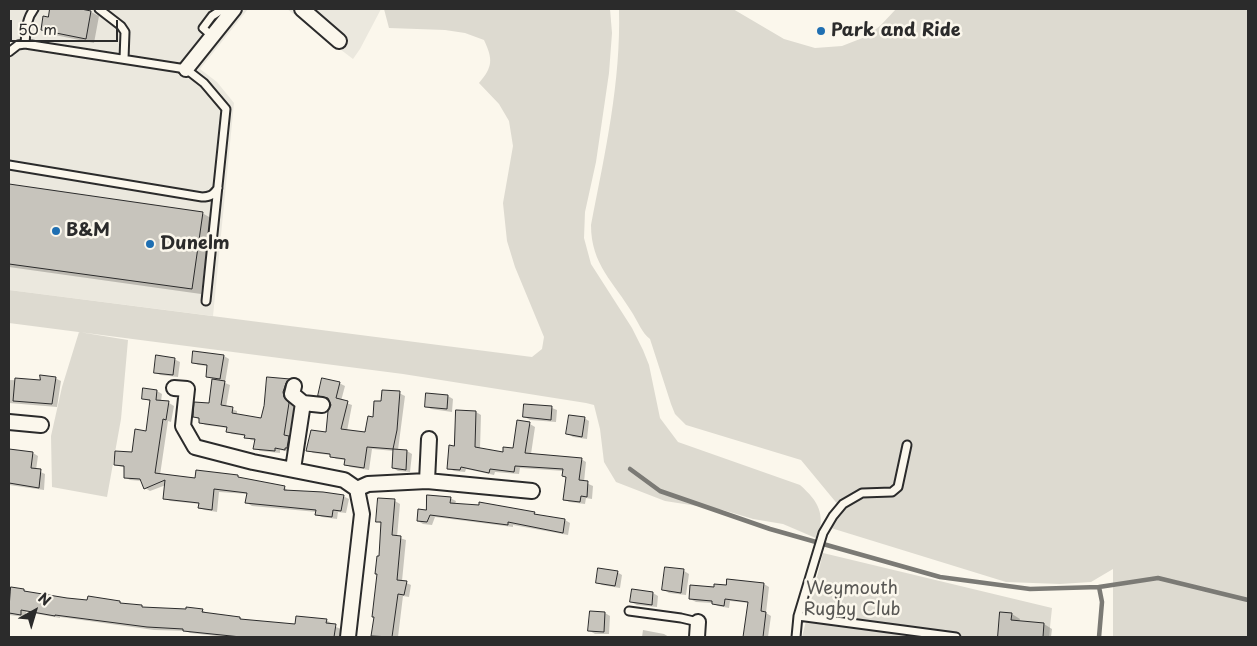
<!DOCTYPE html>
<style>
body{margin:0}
#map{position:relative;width:1257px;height:646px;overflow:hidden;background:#fbf7ec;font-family:"Playpen Sans",sans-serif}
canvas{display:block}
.frame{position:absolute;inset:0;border:10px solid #2b2b2b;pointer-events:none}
.north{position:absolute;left:10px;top:586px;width:50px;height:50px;-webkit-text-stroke:4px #fbf7ec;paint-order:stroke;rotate:39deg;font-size:14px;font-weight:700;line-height:20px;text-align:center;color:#2b2b2b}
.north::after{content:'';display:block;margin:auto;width:18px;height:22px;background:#2b2b2b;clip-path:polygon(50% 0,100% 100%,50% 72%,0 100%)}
.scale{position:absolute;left:10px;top:20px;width:108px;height:22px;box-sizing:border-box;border:2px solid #2b2b2b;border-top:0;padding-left:6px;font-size:15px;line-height:18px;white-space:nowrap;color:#2b2b2b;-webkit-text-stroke:4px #fbf7ec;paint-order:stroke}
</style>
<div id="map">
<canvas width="1257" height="646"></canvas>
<div class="frame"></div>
<div class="north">N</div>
<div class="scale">50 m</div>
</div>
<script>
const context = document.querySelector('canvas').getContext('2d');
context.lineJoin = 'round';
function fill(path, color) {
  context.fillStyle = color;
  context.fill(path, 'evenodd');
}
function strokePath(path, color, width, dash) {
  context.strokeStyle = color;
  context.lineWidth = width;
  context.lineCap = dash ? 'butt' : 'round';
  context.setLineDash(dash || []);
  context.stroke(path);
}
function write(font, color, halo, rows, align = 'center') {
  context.font = font + ' "Playpen Sans",sans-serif';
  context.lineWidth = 5;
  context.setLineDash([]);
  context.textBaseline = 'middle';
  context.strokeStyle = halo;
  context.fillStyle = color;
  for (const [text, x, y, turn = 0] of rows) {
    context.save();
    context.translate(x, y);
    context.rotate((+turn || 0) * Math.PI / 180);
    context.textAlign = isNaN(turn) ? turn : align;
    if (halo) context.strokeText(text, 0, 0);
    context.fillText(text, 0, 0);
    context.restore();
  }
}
const built = new Path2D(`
 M9 9H248L200 69 217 82 234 103 213 316 9 290Z
 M287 9H381L360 49 353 59Z`);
const green = new Path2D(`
 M384 9H610L612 33 609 73 596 162 585 212 584 238 591 264 632 328 643 350 649 365 660 418 678 442 800 485C819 502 825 513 818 539L783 524 753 519 723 510 665 501 616 482 604 462 600 429 594 405 586 403 403 374 9 323V290L532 357 542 349 544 337 515 267 507 241 503 203 513 146 509 121 499 104 479 83C493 67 493 59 484 40L465 33 445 30 389 28Z
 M619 9H733L784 39 815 48 842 46 865 37 880 26 896 9H1248V637H1113V569L1091 582 1060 584 1006 582 831 528 839 506 801 460 686 425 675 414 671 404 650 339C642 333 638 322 633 314 614 282 591 265 591 225 605 153 621 82 619 9Z
 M79 332 128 340 121 419 107 497 52 487 51 436 62 387Z
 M823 553 1052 608 1049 637H802Z`);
const shadow = new Path2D(`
 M51 9H75L91 12 99 16 94 43 50 34 42 30 49 19Z
 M9 186 202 213 211 218 201 294 9 267Z
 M224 356 229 359 225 383 230 385 226 407 237 411V415L262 419 265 406 268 378 289 380 294 382 288 396 289 401 294 407 289 437 294 440 290 452 280 450V453L260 451 255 448 256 441 251 440 246 436 232 434 227 431 228 428 205 425 194 416 210 405 212 379 207 376 208 366 198 365 193 362Z
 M174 359 180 362 178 377 160 375 155 372Z
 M55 378 61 381 57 407 9 403V380L41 381Z
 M339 383 345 386 341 401 352 405 347 431 366 434 383 403 399 393 405 396 398 450 407 451 412 454 410 472 398 471 393 468 394 451 372 449 369 470 350 467 345 464 346 460 336 459 330 455 313 453 308 450 327 434 332 405 329 399 319 395Z
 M157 391 162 394 161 401 169 403 174 406 171 422 168 421 160 475 197 479 238 477 242 479 284 487 289 492 343 496 349 499 346 513 338 512 337 519 322 517 316 514 317 512 252 506 247 503 248 494 219 492 217 512 205 510 199 508 200 504 170 501 165 498 166 485 150 491 145 488 142 481 130 480 125 477 126 468 115 465 133 454 147 432 151 402 143 398Z
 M448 396 453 399 452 412 431 409 426 406Z
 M552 408 557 410 556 422 530 420 525 417Z
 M458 411 476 412 481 415 480 449 504 453 514 449 518 422 530 424 535 427 531 454 581 459 586 462 584 482 593 486 592 499 586 498 585 504 569 502 564 499 567 477 564 471 520 468 519 474 495 472 494 475 466 469 465 472 454 471 448 468 455 447Z
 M584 418 589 421 587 439 573 437 568 434Z
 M9 450 33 453 38 456 36 470 45 474 44 490 9 485Z
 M450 498 456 501 455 504 534 513 540 516 565 520 570 523 568 535 513 525V527L435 517 432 525 423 524 418 521 427 511Z
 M395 501 400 504 397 537 406 540 402 581 411 585 409 597 403 596 398 637H373L376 617 382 524 377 521Z
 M666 568 684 571 689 574 686 595 669 593 664 590Z
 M617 572 622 575 620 588 602 585 597 582Z
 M764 584 769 587 766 613 771 616 768 637 750 636 749 603 730 601 729 608 718 606 712 603 696 602 690 599 715 589Z
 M24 590 30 594 67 599 120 602 124 605 142 607 145 609 202 610 208 614 240 618 246 621 296 626 326 620 331 623V625L341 629 339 637H226L190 633 186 631 154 630 60 617V618L26 612V617L9 615V592Z
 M653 593 658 596 657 607 637 605 631 602Z
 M591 612 605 613 610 616 609 634H595L590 631Z
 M1001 613 1012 614 1020 619 1019 622 1044 624 1052 629 1051 637H999Z
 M643 630 664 634 669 637H642Z`);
const stream = new Path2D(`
 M630 469 660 491 770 529 940 577 1030 589 1099 587 1158 578 1248 600
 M1099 637 1102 602 1099 587`);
const building = new Path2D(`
 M50 9H81L91 11 86 39 41 30 43 16 48 17Z
 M9 184 203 212 192 289 9 264Z
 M193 351 224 355 220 379 206 377 207 365 192 363Z
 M156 355 175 358 173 375 154 373Z
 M40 375 56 377 52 404 13 401 15 378 40 380Z
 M267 377 290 379 286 383 283 392 284 397 289 403 284 435 289 436 287 448H285V450L275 448V451L253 449 255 439 244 438 245 435 226 432 227 427 199 423V418L193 417 194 402 209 403 212 379 225 381 221 405 233 407 232 413 261 418 264 406Z
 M322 378 340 382 336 398 348 401 341 429 365 432 368 416 373 417 374 401H381L382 390 400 391 397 430 393 449 407 450 406 470 392 468 393 449 367 447 364 468 344 465 345 459 330 457V454L306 451 311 430 326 432 328 411 331 405 328 398 318 396Z
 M143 388 157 390 156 400 169 401 166 420 163 419 155 473 195 478 196 470 238 475V477L285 486 284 490 323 492 344 495 341 511 333 510 332 517 315 515 316 510 245 503 247 493 214 489 212 510 198 508 199 503 163 499 165 480 144 489 140 479 124 478V466L114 465 115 451 132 452 135 429 146 431 150 400 142 399Z
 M426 393 448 395 447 409 425 407Z
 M524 404 552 406 551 420 523 417Z
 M456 410 476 411 475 447 503 452V447L513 448 517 420 530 422 525 453 582 458 579 480 588 481 587 497 581 496 580 502 563 500 566 477 562 476 563 469 515 466 514 472 490 469 489 473 461 467 460 470 447 469 449 445 454 446Z
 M569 415 585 417 582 437 566 434Z
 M9 449 33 452 31 468 41 469 39 488 9 483Z
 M427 495 451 497 450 503 479 505V502L535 512 534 514 565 519 563 533 508 522V525L430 515 427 522 417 521 418 509 426 510Z
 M378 498 395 499 392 535 401 536 397 580 407 581 404 595 398 594 392 637 371 636 374 617H372L377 574H375L377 556H379L381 522H376Z
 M665 567 684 569 681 593 662 590Z
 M598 568 618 571 615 586 596 583Z
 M727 579 764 583 761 611 766 612 763 637H743L748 602 725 599 724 606 712 604V601L689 599 690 585 714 587V584L726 585Z
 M11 587 24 589V591L67 598 87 600 88 596 120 601V603L142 605V607L186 609V607L203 609 202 612 240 617V619L295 624 296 616 327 619 326 623 336 624 334 637H241L183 631V629L147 627 55 615V616L21 610V615L9 613Z
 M632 589 653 592 652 605 630 602Z
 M590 611 605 612 604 632 588 631Z
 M1000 612 1012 613 1011 620 1044 623 1043 637H998Z`);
const service = new Path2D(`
 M99 9 121 26 125 32 124 59
 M212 36 203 28 212 16 223 9
 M25 44C26 31 26 19 34 9
 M9 52 18 45 25 44 186 69 204 83 226 109 206 301
 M9 165 202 197C210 197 213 195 218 188
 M629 611 681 618 698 622
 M798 616 956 637
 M796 637 798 616 823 533 833 516 843 504 862 493 892 492 898 487 907 445`);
const minor = new Path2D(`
 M302 9 339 41
 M186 69 234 9
 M174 388 187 389 183 426 195 447 253 462 344 480 357 489 362 514 348 637
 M303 403 322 405
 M9 422 41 425
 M293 469 303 403 292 394 294 386
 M427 481 429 439
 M357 489 368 484 427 481 532 491
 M697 637 698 622`);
const markers = [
 [821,31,5,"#1f6fb2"],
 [56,231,5,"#1f6fb2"],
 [150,244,5,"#1f6fb2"]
];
const poiNames = [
 ["Park and Ride",831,31],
 ["B&M",66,231],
 ["Dunelm",160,244]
];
const parkNames = [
 ["Weymouth",852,589],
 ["Rugby Club",852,610]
];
fill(built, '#ebe8de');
fill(green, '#dddad0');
fill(shadow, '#0003');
strokePath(stream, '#7b7a75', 4.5);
fill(building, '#c7c4bc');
strokePath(building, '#2b2b2b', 1);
strokePath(service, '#2b2b2b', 11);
strokePath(minor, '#2b2b2b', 18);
strokePath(service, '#fbf7ec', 7);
strokePath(minor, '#fbf7ec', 14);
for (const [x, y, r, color] of markers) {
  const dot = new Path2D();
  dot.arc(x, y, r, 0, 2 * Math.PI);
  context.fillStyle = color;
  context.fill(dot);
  strokePath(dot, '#fbf7ec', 2);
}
write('bold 18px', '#2b2b2b', '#fbf7ec', poiNames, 'left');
write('18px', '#585754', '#fbf7ec', parkNames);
</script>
